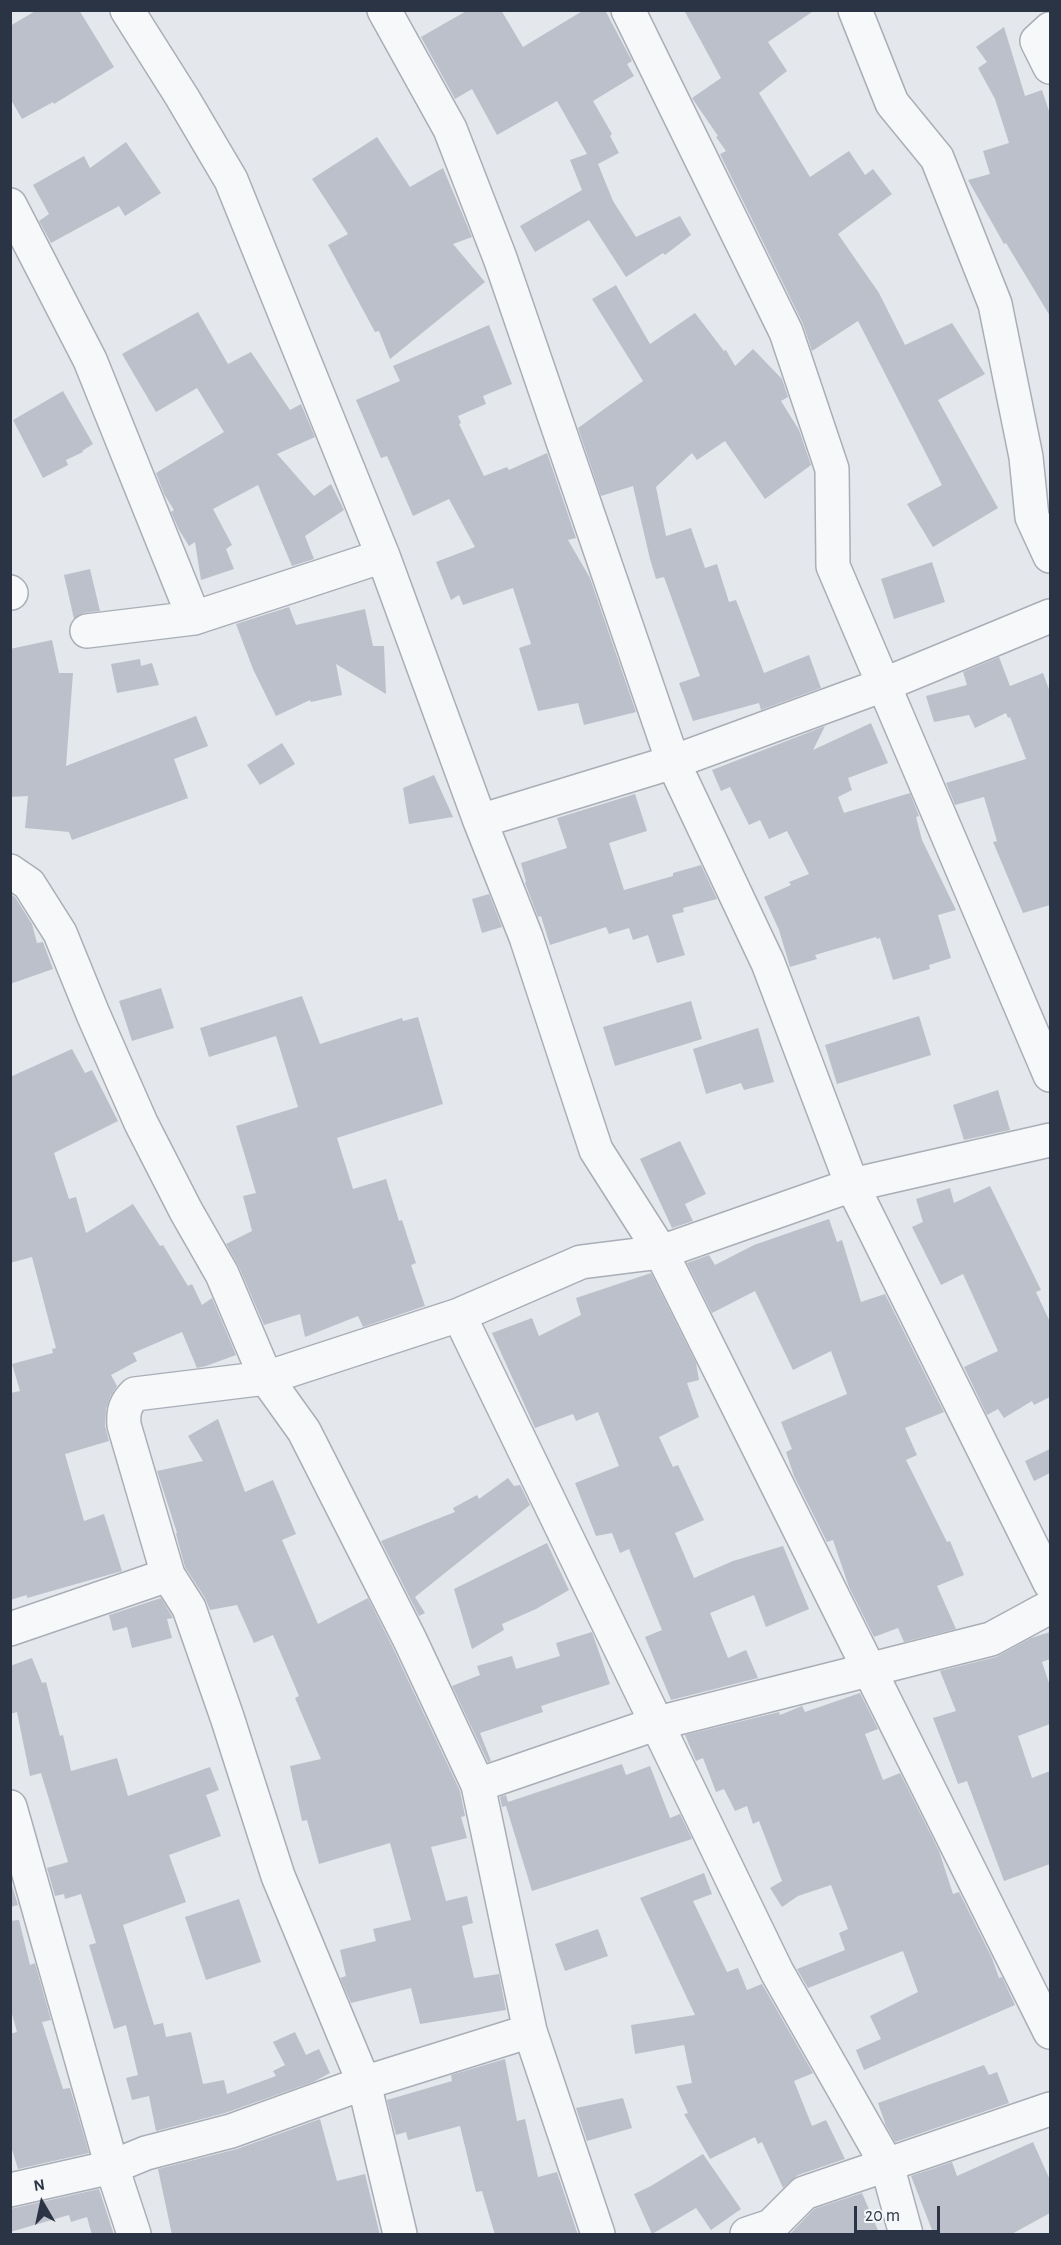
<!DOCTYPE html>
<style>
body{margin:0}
#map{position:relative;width:1061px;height:2245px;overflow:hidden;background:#e4e7ec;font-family:"Alegreya Sans",sans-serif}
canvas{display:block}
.frame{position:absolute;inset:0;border:12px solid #2b3445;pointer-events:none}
.north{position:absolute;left:12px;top:2173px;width:60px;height:60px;-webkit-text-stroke:4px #f4f6f9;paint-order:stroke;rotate:351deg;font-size:16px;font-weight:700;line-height:24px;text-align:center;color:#2b3445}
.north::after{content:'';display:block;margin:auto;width:21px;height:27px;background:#2b3445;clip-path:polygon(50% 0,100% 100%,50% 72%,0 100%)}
.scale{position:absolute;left:854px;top:2206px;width:86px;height:27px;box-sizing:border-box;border:3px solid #2b3445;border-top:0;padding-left:8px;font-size:18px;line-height:21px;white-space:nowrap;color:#2b3445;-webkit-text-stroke:4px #f4f6f9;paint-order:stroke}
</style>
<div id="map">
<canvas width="1061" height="2245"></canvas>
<div class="frame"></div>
<div class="north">N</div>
<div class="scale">20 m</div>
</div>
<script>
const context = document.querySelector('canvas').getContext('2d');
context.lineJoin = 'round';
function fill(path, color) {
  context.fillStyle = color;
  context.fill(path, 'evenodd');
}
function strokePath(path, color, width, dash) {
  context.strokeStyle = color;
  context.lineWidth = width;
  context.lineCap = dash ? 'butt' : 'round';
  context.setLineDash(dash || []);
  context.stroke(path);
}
const building = new Path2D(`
 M37 10H79L114 67 54 104 53 102 22 119 10 98V26Z
 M468 10H501L523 47 584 10H605L632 61 627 64 634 76 593 101 612 134 610 136 619 153 598 164 613 201 636 237 680 216 691 235 665 255 663 253 626 277 589 220 535 252 520 226 582 190 570 160 587 154 557 101 497 135 472 89 455 99 421 37Z
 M684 10H815L768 42 787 71 759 93 810 177 849 151 865 175 873 169 892 194 838 234 879 293 905 345 952 323 985 374 938 400 998 508 933 547 907 504 942 485 858 321 812 351 803 324 720 154 726 151 716 137 718 136 692 98 721 78Z
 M1004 27 1025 96 1042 90 1050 114V316L1006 243 1004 244 968 180 990 174 983 151 1009 143 995 99 978 68 987 62 976 47Z
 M377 137 410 187 443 168 472 237 453 244 485 282 390 359 379 331 375 332 328 245 348 234 312 179Z
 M126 142 161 193 125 216 119 206 51 243 39 221 49 214 33 185 84 156 90 168Z
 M616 285 650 344 695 313 724 351 726 350 735 366 753 349 782 379 788 397 781 401 799 430 811 465 765 499 725 441 697 460 692 453 656 487 666 536 691 528 705 568 717 564 729 602 736 600 764 673 809 655 821 688 761 710 759 703 693 721 679 683 700 676 664 577 656 579 650 559 633 486 601 496 578 428 643 381 592 299Z
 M198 312 228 364 251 352 290 410 301 404 315 437 277 454 314 496 331 484 344 510 305 536 314 559 292 566 258 485 213 509 232 545 226 549 234 569 201 580 195 542 189 546 179 530 171 512 174 510 164 494 156 473 224 432 197 388 156 412 122 354Z
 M489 325 512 384 483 396 486 404 458 416 461 423 459 424 484 476 507 467 509 470 547 453 576 538 568 540 590 578 636 712 584 725 578 703 538 711 519 648 531 644 513 588 463 605 459 595 451 600 436 562 475 547 449 499 413 516 387 456 381 458 356 400 400 381 393 366Z
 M63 391 93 444 82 451 83 452 66 460 68 465 43 478 13 420Z
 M932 562 945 602 894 619 881 579Z
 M90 569 100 611 84 613 74 619 64 575Z
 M289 607 296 625 365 609 373 646H384L386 694 336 664 342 695 311 702 310 700 276 716 253 669 236 624Z
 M52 640 59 673H73L66 766 196 716 208 746 174 759 188 798 72 840 69 832 25 828 28 796 10 797V649Z
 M999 657 1010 686 1043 673 1050 692V905L1023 913 993 842 997 841 984 797 955 805 946 783 1026 759 1010 717 1008 718 1006 713 975 728 969 715 934 722 926 696 967 685 963 672Z
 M140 659 141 666 152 663 159 685 117 693 111 664Z
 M871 723 888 763 848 778 852 790 838 797 844 813 910 793 919 816 916 817 922 840 956 910 938 915 951 958 929 965 930 969 893 980 880 938 877 939 876 937 815 955 817 959 790 967 779 930 764 897 791 885 789 882 809 874 787 831 769 839 760 820 749 825 730 787 721 791 712 770 825 726 813 750Z
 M282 743 295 764 260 785 247 765Z
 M434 775 453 817 409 824 403 788Z
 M635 794 647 831 609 843 624 890 673 876V873L701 865 717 899 683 908 684 912 672 915 685 955 657 963 648 935 633 940 629 928 609 934 606 927 550 945 541 916 538 917 525 883 526 882 521 863 567 848 557 818Z
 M10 894 15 897 32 924 37 943 43 942 53 969 10 984Z
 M489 894 502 927 482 933 472 899Z
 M161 988 174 1028 132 1041 119 1001Z
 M302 996 320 1044 402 1018 403 1021 418 1017 443 1104 337 1138 353 1189 386 1179 399 1221 402 1220 416 1263 411 1265 425 1306 363 1327 358 1316 305 1337 300 1314 264 1325 239 1267 226 1244 252 1231 243 1196 256 1193 236 1126 298 1107 276 1036 209 1057 200 1028Z
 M691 1001 702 1039 615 1066 603 1027Z
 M919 1016 931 1055 837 1084 825 1045Z
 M758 1028 774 1082 744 1090 741 1083 706 1094 693 1049Z
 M72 1049 85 1073 92 1070 118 1121 54 1153 69 1199 76 1197 86 1233 133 1204 160 1246 163 1245 188 1286 192 1284 202 1305 212 1298 236 1355 206 1366 197 1368 182 1332 133 1353 137 1361 111 1375 117 1386 110 1397 106 1409 105 1426 109 1441 65 1454 84 1521 104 1514 122 1571 27 1598V1595L10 1600V1393L20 1391 12 1364 53 1353 52 1349 56 1348 32 1257 10 1263V1077Z
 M998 1090 1010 1130 964 1140 953 1105Z
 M680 1141 706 1194 685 1204 693 1221 672 1228 640 1159Z
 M990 1186 1041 1290 1036 1292 1050 1322V1397L1034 1405 1032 1401 1004 1418 998 1409 987 1415 964 1367 998 1351 963 1274 941 1285 912 1227 923 1222 916 1199 950 1188 954 1203Z
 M829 1219 837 1242 842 1240 861 1302 885 1294 944 1412 905 1428 917 1455 906 1460 947 1542 950 1541 964 1575 937 1586 956 1629 904 1642 898 1628 874 1637 849 1587 833 1540 827 1542 794 1476 786 1452 792 1449 781 1422 847 1394 831 1351 793 1370 755 1291 712 1313 687 1263 709 1255 715 1265 754 1245Z
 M651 1273 696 1363 699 1380 687 1383 699 1417 659 1437 673 1467 678 1465 704 1520 675 1533 694 1578 733 1561 783 1546 809 1609 766 1627 754 1595 710 1613 728 1658 746 1650 758 1678 671 1700 645 1637 662 1630 629 1549 620 1553 612 1533 596 1536 575 1483 619 1466 598 1412 576 1421 573 1414 535 1428 492 1333 532 1318 539 1336 581 1315 576 1298Z
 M218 1419 245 1492 273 1480 296 1534 282 1540 318 1624 368 1598 393 1648 460 1791 465 1816 461 1817 467 1838 431 1847 446 1901 467 1896 473 1923 462 1926 474 1978 499 1974 506 2010 420 2024 411 1988 351 2003 340 1978 346 1976 340 1950 376 1941 373 1929 411 1920 390 1843 319 1864 307 1820 302 1821 290 1766 321 1759 295 1698 299 1696 273 1635 254 1643 237 1605 210 1610 205 1598 185 1567 176 1534 177 1533 157 1471 203 1461 188 1436Z
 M1050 1449V1473L1034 1481 1025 1461Z
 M508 1478 514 1486 520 1485 530 1505 415 1597 425 1613 419 1616 381 1541 455 1512 453 1508 477 1495 479 1499Z
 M547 1543 569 1590 536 1609 502 1624 504 1630 472 1649 454 1589Z
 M161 1598 173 1618 167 1619 172 1638 132 1648 127 1627 113 1631 109 1615Z
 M592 1632 610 1684 541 1706 543 1712 480 1733 491 1761 488 1762 452 1686 480 1675 477 1666 512 1656 516 1669 560 1656 556 1643Z
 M1050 1632V1659L1042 1662 1050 1686V1724L1018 1736 1032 1778 1050 1771V1864L1004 1881 967 1781 958 1784 933 1718 956 1711 940 1671 996 1657 1031 1638Z
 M32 1658 42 1683 46 1682 60 1736 63 1735 71 1771 117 1758 128 1796 210 1767 219 1790 206 1795 221 1836 169 1855 186 1902 123 1925 154 2025 163 2023 166 2037 191 2032 203 2084 224 2080 227 2094 276 2076 273 2071 285 2065 273 2042 295 2032 306 2055 319 2049 330 2073 313 2082 225 2113 156 2131 149 2096 132 2100 126 2078 138 2075 126 2025 114 2029 89 1945 96 1943 81 1894 65 1899 64 1894 55 1896 47 1868 68 1862 41 1773 30 1776 17 1712 10 1714V1666Z
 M860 1693 878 1729 865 1734 883 1780 900 1773 939 1851 953 1894 959 1892 992 1958 999 1978 1002 1977 1015 2005 864 2070 856 2050 881 2039 870 2016 918 1992 903 1951 808 1988 797 1969 845 1950 839 1933 848 1929 831 1885 798 1896 782 1907 770 1888 782 1881 759 1821 753 1824 747 1806 735 1811 724 1789 716 1792 703 1758 696 1761 685 1735 779 1712 780 1715 802 1706 805 1712Z
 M622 1764 626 1775 650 1766 670 1818 680 1814 692 1839 532 1891 506 1806 502 1807 500 1797 506 1795 508 1802Z
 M704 1873 712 1894 693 1901 727 1972 738 1968 747 1990 762 1984 813 2073 794 2081 812 2126 826 2120 845 2159 798 2175 783 2188 762 2142 758 2144 755 2137 710 2159 684 2114 688 2113 676 2086 692 2083 684 2045 635 2054 631 2025 695 2015 640 1898Z
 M10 1879 18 1905 10 1907Z
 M239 1899 261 1962 206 1980 185 1917Z
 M19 1920 30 1965 35 1963 51 2020 42 2022 63 2089 70 2088 89 2153 18 2169 10 2143V2034L17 2032 10 2007V1921Z
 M598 1929 608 1956 565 1971 555 1944Z
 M505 2059 517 2121 525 2119 538 2177 557 2172 578 2235H495L482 2191 476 2192 460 2126 408 2140 406 2132 396 2135 387 2100 452 2081 451 2075Z
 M984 2065 989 2075 997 2072 1009 2103 895 2142 886 2126 878 2103Z
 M623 2098 632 2128 587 2141 576 2108Z
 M320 2119 337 2181 365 2174 380 2235H172L158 2169 237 2149Z
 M1033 2142 1050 2180V2213L1010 2235H934L911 2176 952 2162 957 2176Z
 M703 2154 741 2209 711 2230 696 2208 652 2234 634 2194 651 2186Z
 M99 2189 114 2235H92L87 2217 71 2222 69 2215 10 2232V2209Z
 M862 2193 880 2235H789L814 2209Z`);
const street = new Path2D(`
 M127 10 182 97 231 180 383 556 480 821 526 937 596 1150 661 1252 1050 2032
 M384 10 450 129 500 258 673 762 768 963 852 1185 1050 1583
 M628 10 786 332 832 469 833 566 1050 1075
 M855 10 892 103 937 158 995 304 1026 457 1032 517 1050 556
 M1050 29 1037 41 1050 67
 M10 205 90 360 194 618
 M10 592 11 593
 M87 631 194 618 383 556
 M480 821 673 762 883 685 1050 616
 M10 871 29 884 60 933 93 1014 141 1123 186 1211 222 1274 266 1378 304 1431 410 1640 478 1785 530 2031 598 2234
 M459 1315 777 1972 887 2165 906 2234
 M10 1629 168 1575
 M478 1785 658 1723 991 1639 1050 1607
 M10 1807 112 2167 134 2234
 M10 2190 112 2167 146 2153 231 2131 364 2083 530 2031
 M400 2234 364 2083 278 1876 227 1717 189 1608 168 1575 124 1425C123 1411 125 1404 135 1394L266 1378 459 1315 581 1262 661 1252 852 1185 1050 1140
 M747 2234 771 2226 804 2193 1050 2109`);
fill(building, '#bbc0ca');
strokePath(street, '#a9aeb7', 36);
strokePath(street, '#f7f8fa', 33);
</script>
